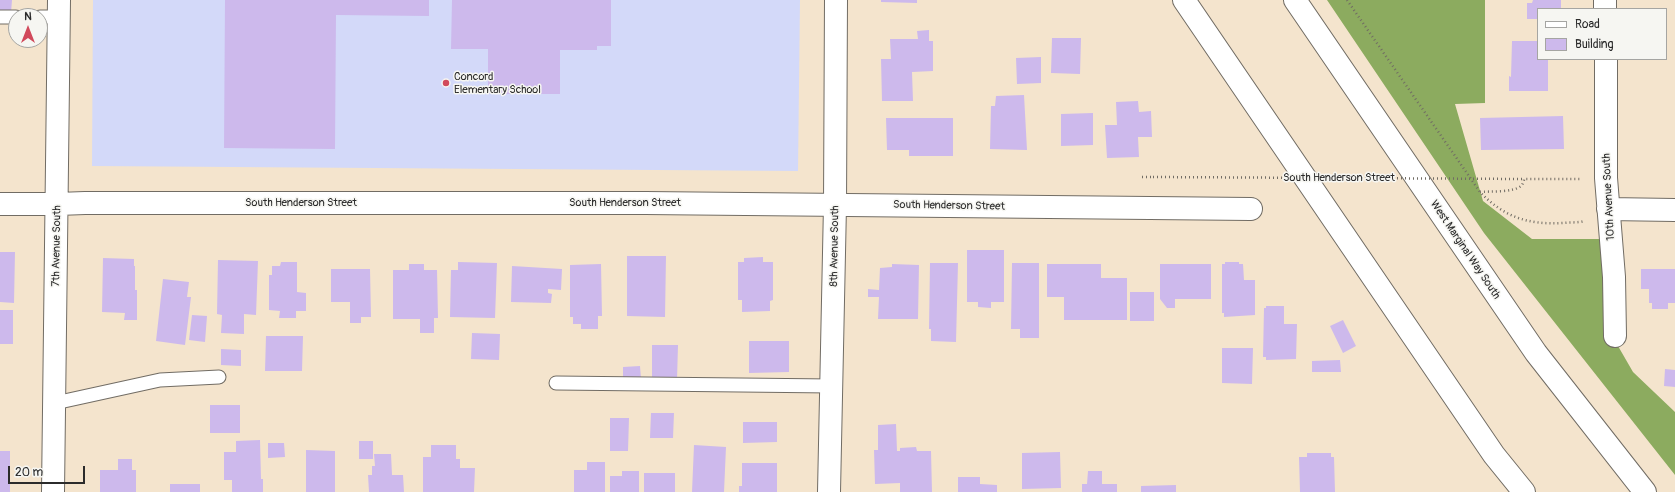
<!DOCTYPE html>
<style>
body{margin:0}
#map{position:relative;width:1675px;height:492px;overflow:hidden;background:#f4e4cd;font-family:Pangolin,sans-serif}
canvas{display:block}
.legend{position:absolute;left:1537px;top:8px;width:130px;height:52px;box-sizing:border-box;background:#f6f6f2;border:1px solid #a5a5a2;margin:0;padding:5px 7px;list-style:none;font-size:12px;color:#2b2b2b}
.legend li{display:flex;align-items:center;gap:8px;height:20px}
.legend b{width:20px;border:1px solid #a5a5a2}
.north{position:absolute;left:8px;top:8px;width:40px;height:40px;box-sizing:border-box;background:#f6f6f2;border:1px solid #a5a5a2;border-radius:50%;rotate:0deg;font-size:11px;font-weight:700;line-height:16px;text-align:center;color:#2b2b2b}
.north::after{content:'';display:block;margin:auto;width:14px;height:18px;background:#d1495b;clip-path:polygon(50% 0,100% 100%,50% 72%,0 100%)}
.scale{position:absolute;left:8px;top:466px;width:77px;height:18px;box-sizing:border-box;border:2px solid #2b2b2b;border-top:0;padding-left:5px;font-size:12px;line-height:14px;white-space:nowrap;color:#2b2b2b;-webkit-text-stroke:3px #f6f6f2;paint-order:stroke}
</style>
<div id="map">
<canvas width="1675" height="492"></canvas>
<ul class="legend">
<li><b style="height:5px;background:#fff"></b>Road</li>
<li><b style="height:11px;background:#cdb9ec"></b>Building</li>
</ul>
<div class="north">N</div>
<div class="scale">20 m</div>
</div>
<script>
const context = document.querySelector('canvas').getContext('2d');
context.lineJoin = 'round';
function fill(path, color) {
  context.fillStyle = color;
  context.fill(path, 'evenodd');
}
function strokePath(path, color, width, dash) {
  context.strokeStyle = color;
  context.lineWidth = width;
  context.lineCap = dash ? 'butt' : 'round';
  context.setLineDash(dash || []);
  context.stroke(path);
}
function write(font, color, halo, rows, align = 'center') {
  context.font = font + ' Pangolin,sans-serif';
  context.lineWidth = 3;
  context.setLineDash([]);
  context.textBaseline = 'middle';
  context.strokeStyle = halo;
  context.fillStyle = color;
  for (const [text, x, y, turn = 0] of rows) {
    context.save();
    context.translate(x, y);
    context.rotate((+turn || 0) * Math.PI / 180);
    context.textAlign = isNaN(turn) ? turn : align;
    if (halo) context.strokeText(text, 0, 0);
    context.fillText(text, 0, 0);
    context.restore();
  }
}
const built = new Path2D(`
 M93 0H800L798 171 92 166Z`);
const forest = new Path2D(`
 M1327 0H1485V103L1455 104 1483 201 1532 239H1606L1618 346 1633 372 1675 412V475L1484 233Z`);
const building = new Path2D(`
 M0 0H12L11 13H0Z
 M225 0H429V16L336 15 335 149 224 148Z
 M452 0H611V46H597V50H560V94H488V49H451Z
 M881 0H917V3L881 2Z
 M1533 0H1561V9H1538V19H1527V3H1532Z
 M929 30V41H933V71L912 72 913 101H882L881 59H891L890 39H918L917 31Z
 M1052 38H1081L1080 74 1051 73Z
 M1512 41H1538V59H1548V91H1509V76L1511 77Z
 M1041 57V83L1017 84 1016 58Z
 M1024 95 1027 150 990 149 991 106H995L996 96Z
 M1138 101 1139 112 1151 111 1152 137H1138L1139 157 1107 158 1105 125H1117L1116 102Z
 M1093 113V145L1061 146V114Z
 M1563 116 1564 149 1481 150 1480 118Z
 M886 118H953V156H909V150H887Z
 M967 250H1004V302H991V308L978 307V302H967Z
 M0 252H15L14 303 0 302Z
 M627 256H666L665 317 627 316Z
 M763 257V262H773V300L770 301V311L742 312V300H738V262H744V258Z
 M103 258 134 259V266H135V290H137V320H124L125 313 102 312Z
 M218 260 258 261 256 315 244 314V334L221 333 222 315 217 314Z
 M281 262H297V292L306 293V311H296V318H279L280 311 269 310V275H272V266H280Z
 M458 262 497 263 495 318 450 317 451 270H458Z
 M1225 262H1239V264H1243L1244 280H1255V315L1224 317V313H1222V264H1225Z
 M930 263H958L956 342 931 341V329H929Z
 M1012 263H1039V338H1020V329H1011Z
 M409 264H424V270H437L438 318H434V333H420V319H393V270H409Z
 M601 264 602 316H598V329H581V324H573V317H570V265Z
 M892 264 919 265 918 319H878L879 297H868V289L879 290 880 268 892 267Z
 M1047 264H1101V278H1127V320H1064V297H1047Z
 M1160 264H1211V299H1175V308H1167L1160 299Z
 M512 266 562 269 561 290 548 289V293L552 294 551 303 511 302Z
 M331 269H370L371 317H361V323H350V302H331Z
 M1641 269H1675V303H1668V309H1652V303H1649V289H1641Z
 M163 279 189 282 187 297H191L185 345 156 341Z
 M1130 292H1154V321H1130Z
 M1266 306H1284V324H1297L1296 359 1266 360V357H1263L1264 308H1266Z
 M0 310H13V344H0Z
 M192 315 207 316 205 342 189 340Z
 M1343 320 1356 346 1343 353 1330 326Z
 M472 333 500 334 499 360 471 359Z
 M266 336H303L302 371H265Z
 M749 341H789V372L749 373Z
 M652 345H678L677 380H652Z
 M1222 348H1253L1252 384 1222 383Z
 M221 349 241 350V366L221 365Z
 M1340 360 1341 372H1312V361Z
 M640 366 641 379H623V367Z
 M1665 369 1675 370V387L1664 386Z
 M210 405H240V433H210Z
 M651 413H674L673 438H650Z
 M610 418H629L628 451H610Z
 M743 422H777V442L743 443Z
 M896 424 897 451H900V448L916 447 917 451H931L932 492H900V483L875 484 874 450H878V425Z
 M260 440 261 479H263V492H232V480H224V452H236V441Z
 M359 441H373V459H359Z
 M268 443H284L285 457 268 458Z
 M431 445H456V459H460V468H475L474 492H423V457H431Z
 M694 445 726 447 724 492H692Z
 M306 450 335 451V492H306Z
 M0 451H10V492H0Z
 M1060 452 1061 488 1022 489V453Z
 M1307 453H1331V457H1334L1335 492H1300L1299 457H1307Z
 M374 454H391L392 475H403L404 492H369L368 475H372V466H375Z
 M118 459H132V470H136V492H100V470H118Z
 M587 462H605V492H574V470H587Z
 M742 463H777V492H739V486H742Z
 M622 471H639V492H610V476H622Z
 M1088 471H1102V484H1117V492H1082V484H1087Z
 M644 473H675V492H644Z
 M958 477H980V484L997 485V492H958Z
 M170 484H200V492H170Z
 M1176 485V492H1141V486Z`);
const path = new Path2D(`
 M1347 0 1480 192C1504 217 1528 225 1563 223 1570 222 1578 223 1584 221
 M1142 177H1153
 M1480 192C1489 191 1515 193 1522 185 1523 183 1524 181 1524 179H1581`);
const service = new Path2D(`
 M0 17H16
 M40 17H59
 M556 383 832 386
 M55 403 160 380 219 377`);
const minor = new Path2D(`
 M1605 0V9
 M1606 59V178L1614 277 1615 336
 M0 204H58L85 203H645L1251 209
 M1608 209 1675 210
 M53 492 59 0`);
const tertiary = new Path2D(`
 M829 492 835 205 836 0`);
const motorway = new Path2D(`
 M1184 0 1494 455 1524 492
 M1295 0 1536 353 1645 492`);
const pathBridge = new Path2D(`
 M1153 177 1524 179`);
const markers = [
 [446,83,4,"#d1495b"]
];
const poiNames = [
 ["Concord",454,77],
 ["Elementary School",454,90]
];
const streetNames = [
 ["South Henderson Street",1339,178],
 ["10th Avenue South",1609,197,-93],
 ["South Henderson Street",301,203],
 ["South Henderson Street",625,203],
 ["South Henderson Street",949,206,1],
 ["7th Avenue South",57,246,-89],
 ["8th Avenue South",835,246,-89],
 ["West Marginal Way South",1465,250,56]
];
fill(built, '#d3d9f9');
fill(forest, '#8cab5f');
fill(building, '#cdb9ec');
strokePath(service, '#716c64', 15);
strokePath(minor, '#716c64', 24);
strokePath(tertiary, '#716c64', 24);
strokePath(motorway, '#716c64', 24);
strokePath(path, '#716c64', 2.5, [1, 3]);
strokePath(service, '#fff', 13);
strokePath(minor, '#fff', 22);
strokePath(tertiary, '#fff', 22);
strokePath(motorway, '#fff', 22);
strokePath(pathBridge, '#716c64', 2.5, [1, 3]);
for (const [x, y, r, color] of markers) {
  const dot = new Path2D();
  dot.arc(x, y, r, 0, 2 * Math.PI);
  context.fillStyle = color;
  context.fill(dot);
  strokePath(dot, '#f6f6f2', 1.5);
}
write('11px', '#2b2b2b', '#f6f6f2', poiNames, 'left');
write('11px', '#2b2b2b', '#f6f6f2', streetNames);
</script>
